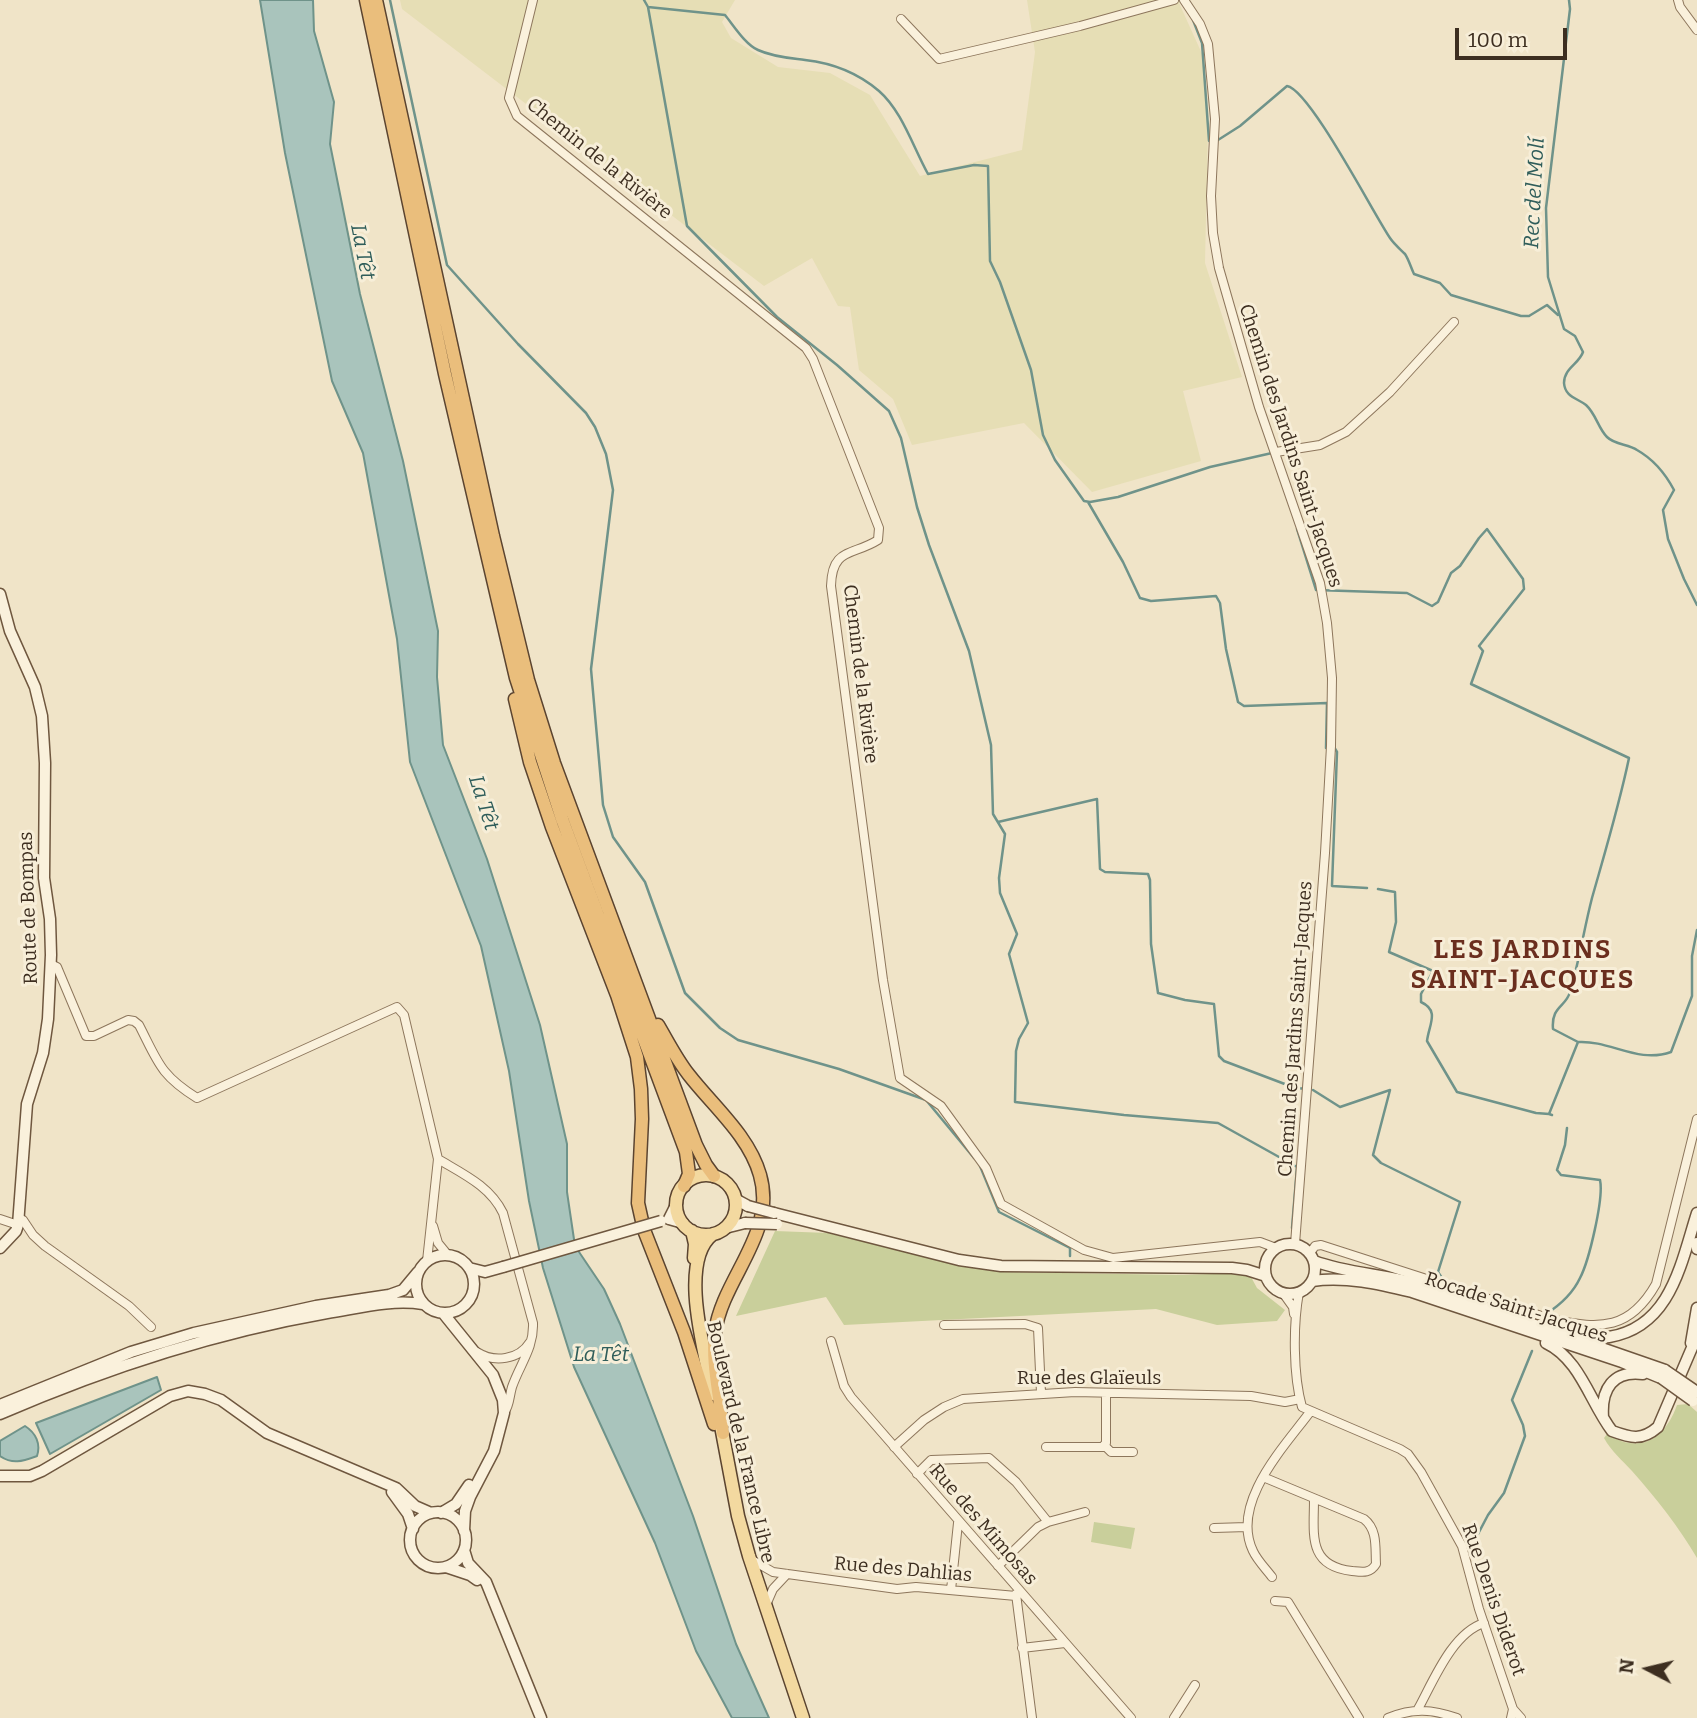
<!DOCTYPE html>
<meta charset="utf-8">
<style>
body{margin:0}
#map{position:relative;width:1697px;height:1718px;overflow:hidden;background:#f0e4c8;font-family:Bitter,serif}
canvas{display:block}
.north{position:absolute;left:1613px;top:1634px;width:70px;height:70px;-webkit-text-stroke:5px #f7eed8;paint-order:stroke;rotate:277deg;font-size:19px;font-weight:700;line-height:28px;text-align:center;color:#3d2e20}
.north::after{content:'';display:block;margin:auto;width:24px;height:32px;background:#3d2e20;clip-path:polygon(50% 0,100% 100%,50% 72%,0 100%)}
.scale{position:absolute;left:1455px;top:28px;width:112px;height:32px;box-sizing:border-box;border:4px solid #3d2e20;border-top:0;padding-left:9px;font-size:21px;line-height:24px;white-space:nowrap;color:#3d2e20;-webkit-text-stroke:5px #f7eed8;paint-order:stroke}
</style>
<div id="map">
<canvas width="1697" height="1718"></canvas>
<div class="north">N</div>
<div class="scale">100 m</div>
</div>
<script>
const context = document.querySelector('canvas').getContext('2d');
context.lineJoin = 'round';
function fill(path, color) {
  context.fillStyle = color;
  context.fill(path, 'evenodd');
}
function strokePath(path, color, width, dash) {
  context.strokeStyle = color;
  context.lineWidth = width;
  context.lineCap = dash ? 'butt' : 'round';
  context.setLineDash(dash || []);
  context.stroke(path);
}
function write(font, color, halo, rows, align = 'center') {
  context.font = font + ' Bitter,serif';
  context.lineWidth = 6;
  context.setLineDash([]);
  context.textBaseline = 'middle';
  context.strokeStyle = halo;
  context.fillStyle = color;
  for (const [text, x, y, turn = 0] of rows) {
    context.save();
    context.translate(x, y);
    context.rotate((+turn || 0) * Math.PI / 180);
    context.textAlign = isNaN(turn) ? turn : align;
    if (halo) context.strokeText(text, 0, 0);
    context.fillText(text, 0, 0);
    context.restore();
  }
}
const farmland = new Path2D(`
 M400 0H735L722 22 731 38 778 67 830 73 870 95 920 176 1022 150 1035 52 1027 0H1184L1179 3 1203 56 1208 125 1205 263 1242 377 1183 391 1201 461 1092 492 1024 423 912 445 893 399 859 370 850 307 838 306 812 258 764 286 402 9Z`);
const green = new Path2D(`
 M775 1231 828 1233 957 1265 1001 1272 1184 1275 1242 1273 1251 1277 1257 1288 1285 1310 1277 1321 1217 1325 1156 1309 844 1325 826 1297 736 1316Z
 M1688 1404 1697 1412V1558C1679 1527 1656 1498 1632 1471 1622 1460 1611 1451 1604 1438L1607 1434C1640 1455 1665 1439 1677 1405Z
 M1094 1522 1135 1528 1131 1549 1091 1542Z`);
const water = new Path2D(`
 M260 0H313L314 31 334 102 330 144 360 294 403 461 438 631 437 677 443 745 487 859 540 1025 567 1144V1192L575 1246 604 1289 620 1324 693 1516 736 1644 769 1718H732L696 1651 655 1543 574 1367 543 1268 529 1201 509 1071 481 946 410 762 397 639 363 453 332 381 285 153Z
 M157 1377 161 1390 50 1454 36 1423Z
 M25 1426C36 1433 41 1444 37 1456 23 1461 13 1465 0 1456V1441Z`);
const stream = new Path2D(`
 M390 0 447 265 518 344 586 413 595 427 606 454 613 490 591 669 603 805 613 837 645 882 685 993 720 1028 738 1040 839 1069 926 1100 974 1158
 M644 0 648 7 687 226 777 317 837 365 889 411 901 438 917 507 929 545 969 651 991 745 993 814 1005 834 999 878 1000 893 1017 934 1009 954 1028 1023 1019 1039 1016 1051 1015 1102 1124 1115 1218 1123 1297 1167 1292 1228
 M1569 0 1570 9 1546 208 1548 277 1564 329 1575 336 1583 352C1579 364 1564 368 1564 383 1565 397 1577 398 1586 405 1596 414 1598 428 1607 437 1615 445 1628 444 1637 450 1653 459 1665 473 1674 490L1663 510 1668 539 1684 579 1697 605
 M648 7 725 15C734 26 745 44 758 50 773 57 790 58 805 60 832 63 858 73 879 91 902 111 913 147 928 174L974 165 988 166 990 261 1000 282 1031 370 1043 435 1055 460 1084 501 1090 502 1118 497 1210 467 1272 453
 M1193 20 1202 43 1209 141
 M1218 140 1240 126 1287 86C1310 90 1373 213 1390 238 1394 244 1400 249 1405 254 1409 260 1411 268 1414 274L1440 283 1451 295 1521 316H1529L1547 305 1558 315
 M1088 502 1123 562 1140 598 1151 601 1216 596 1220 603 1226 649 1238 702 1244 706 1327 703 1326 748
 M1297 529 1316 590 1407 593 1432 606 1438 602 1451 573 1460 566 1479 538 1487 529 1523 579 1524 589 1479 646 1483 651 1471 684 1629 758C1619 806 1605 852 1592 898 1584 929 1579 962 1570 992 1566 1007 1551 1006 1553 1029L1578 1042
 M1334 747 1337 752 1332 886 1367 888
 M998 822 1097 799 1100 869 1105 872 1148 874 1150 880 1151 944 1158 993 1185 1000 1214 1004 1219 1056 1224 1061 1290 1086 1304 1089
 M1378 889 1395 892 1396 922 1389 952 1433 971 1421 994V1002C1440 1011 1429 1024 1427 1041L1457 1092 1536 1113 1549 1114
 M1313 1090 1340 1107 1390 1090 1373 1155 1381 1163 1460 1202 1438 1272 1444 1281
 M1552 1115 1549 1114 1578 1042C1610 1040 1638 1064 1671 1052L1692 996V956L1697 930
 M980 1166 999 1212 1070 1248V1256
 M1546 1314C1560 1305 1573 1293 1580 1278 1589 1261 1604 1198 1600 1180L1561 1175 1557 1170 1565 1145 1567 1128
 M1478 1534 1488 1515 1504 1493 1525 1436 1523 1425 1512 1400 1532 1351`);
const minor = new Path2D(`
 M533 0 509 98 517 116 806 348 813 359 879 528 878 540C853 556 832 547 831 586L883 980 900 1078 941 1106 986 1168 1001 1204 1084 1250 1113 1258 1260 1242 1276 1248
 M1184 0 1200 24 1208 44 1215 119 1211 196 1213 233 1219 268 1259 407 1320 583 1327 623 1332 678 1331 746 1325 853 1295 1244
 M1678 0 1680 7 1697 30
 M901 19 939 59 1080 26 1174 0
 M1276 452 1320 445 1346 432 1390 392 1454 322
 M51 964 57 967 86 1036H94L128 1020 134 1021 139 1025C158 1062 160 1075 197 1098L397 1007 404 1015 438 1159 427 1261
 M438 1159C463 1174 490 1186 503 1213L533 1323C534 1348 520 1364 512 1387 509 1397 510 1405 504 1413
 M19 1218 23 1220 33 1235 45 1246 129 1306 151 1327
 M0 1219 18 1225
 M433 1226 438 1243 447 1254
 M1310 1253 1315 1246 1321 1245 1554 1320C1601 1329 1630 1330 1656 1284L1697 1119
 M1299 1292C1293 1325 1293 1375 1302 1407L1400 1449 1408 1454 1421 1472 1462 1546 1479 1609 1513 1709 1511 1718
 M1283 1293 1293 1307 1294 1314
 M944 1325 1025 1324 1038 1328 1041 1393
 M831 1341 844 1386 851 1397 1131 1718
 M477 1352C494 1363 519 1360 530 1342
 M1104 1445 1111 1452H1133
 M894 1447 924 1420 944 1407 963 1399 1075 1392 1251 1396 1285 1402 1300 1399
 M1046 1447H1103L1106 1443V1393
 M917 1474 931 1460 989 1458 1016 1482 1048 1522
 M1263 1477 1364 1519C1378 1530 1375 1548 1376 1564 1370 1574 1362 1572 1352 1571 1307 1566 1314 1534 1314 1499
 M1214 1528 1247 1527
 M752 1560 773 1572 897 1589 916 1587 1016 1596
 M998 1566 1038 1527 1048 1522 1085 1512
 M1272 1577C1266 1569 1257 1560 1253 1551 1230 1503 1284 1447 1310 1412
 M951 1590 958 1523
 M1016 1594 1032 1718
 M1275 1601 1288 1602 1359 1718
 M766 1605 773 1589 787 1574
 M1022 1648 1065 1643
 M1418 1709C1433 1682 1452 1633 1484 1623
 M1513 1709 1521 1718
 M1174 1718 1195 1685
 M1388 1718C1413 1708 1432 1709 1457 1718`);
const secondary = new Path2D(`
 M0 594 10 631 35 687 42 716 45 763 44 878 50 919 51 955 48 1019 43 1053 27 1104 18 1225 16 1231 0 1248
 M735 1199 748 1206
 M774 1213 959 1260 1001 1266 1232 1268 1247 1270 1266 1276
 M669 1219 677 1203
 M669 1219 683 1223
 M725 1228 745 1223
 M1697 1243V1249
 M1265 1269a25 25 0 1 1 50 0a25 25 0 1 1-50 0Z
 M416 1284a29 29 0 1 1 58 0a29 29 0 1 1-58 0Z
 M1314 1261C1346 1273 1381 1274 1414 1283L1665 1370
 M469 1268 485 1272 503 1267
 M1312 1281C1345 1276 1379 1284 1412 1292L1622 1362 1661 1378
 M443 1313 493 1375 503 1400 504 1413 494 1451 470 1497 465 1511 464 1531
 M1581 1335C1590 1336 1600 1338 1609 1337 1671 1327 1681 1263 1697 1213
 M1546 1343C1580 1359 1590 1402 1612 1431 1631 1438 1642 1441 1658 1427L1697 1336
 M1691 1343 1697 1308
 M0 1405 131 1352 194 1333 316 1306 389 1295 403 1290 418 1272
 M0 1414C106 1368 213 1333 327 1313 359 1308 391 1299 423 1304
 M1603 1417C1601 1389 1613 1370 1643 1374
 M0 1476H30L42 1471 170 1396 188 1391 205 1394 221 1400 267 1433 396 1488 415 1506 431 1513
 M392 1492 408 1514 413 1529
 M410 1540a28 28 0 1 1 56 0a28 28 0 1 1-56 0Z
 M441 1513 456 1504 469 1485
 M464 1550 468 1563 486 1582 541 1718
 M446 1567 470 1575 477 1580`);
const primary = new Path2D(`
 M676 1205a30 30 0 1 1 60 0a30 30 0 1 1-60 0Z
 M692 1231 695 1244 694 1258
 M713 1234C677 1261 706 1356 713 1394
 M721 1426 738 1516 749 1556 803 1718`);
const trunk = new Path2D(`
 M366 0 445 374 516 678 562 819 686 1152 689 1174 684 1186
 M376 0 493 536 528 680 554 763 696 1145 706 1165 714 1176
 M515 699 530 762 552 827 617 995 637 1057 641 1089 642 1119 638 1203 644 1230 684 1332 714 1424
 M658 1025C668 1042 677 1060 689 1075 714 1107 749 1136 760 1175 777 1234 723 1277 715 1332 711 1364 721 1400 723 1433`);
const secondaryBridge = new Path2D(`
 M748 1206 774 1213
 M745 1223 777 1224
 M503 1267 661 1221
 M1665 1370 1697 1392
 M1661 1378 1693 1401`);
const streetNames = [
 ["Chemin de la Rivière",599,159,39],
 ["Chemin des Jardins Saint-Jacques",1290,446,72],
 ["Chemin de la Rivière",860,674,83],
 ["Route de Bompas",29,908,-92],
 ["Chemin des Jardins Saint-Jacques",1296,1029,-86],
 ["Rocade Saint-Jacques",1516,1308,18],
 ["Rue des Glaïeuls",1089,1379],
 ["Boulevard de la France Libre",740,1442,77],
 ["Rue des Mimosas",983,1525,49],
 ["Rue des Dahlias",903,1570,5],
 ["Rue Denis Diderot",1493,1600,71]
];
const waterNames = [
 ["Rec del Molí",1535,193,-87],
 ["La Têt",362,252,79],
 ["La Têt",483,803,72],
 ["La Têt",601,1355]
];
const districtNames = [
 ["LES JARDINS",1523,951],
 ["SAINT-JACQUES",1523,981]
];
fill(farmland, '#e6deb5');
fill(green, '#c9cf9b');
fill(water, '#a9c4bc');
strokePath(water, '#6f938a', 2);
strokePath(stream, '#6f938a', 2.5);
strokePath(minor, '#8d765c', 10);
strokePath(secondary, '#6f573f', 13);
strokePath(primary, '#5b4430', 15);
strokePath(trunk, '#5b4430', 15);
strokePath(minor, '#faf1dc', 8);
strokePath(secondary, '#faf1dc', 10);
strokePath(primary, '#f3d9a0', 12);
strokePath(trunk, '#eabe7c', 12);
strokePath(secondaryBridge, '#6f573f', 13, []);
strokePath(secondaryBridge, '#faf1dc', 10);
write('19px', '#3d2e20', '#f7eed8', streetNames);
write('italic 21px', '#2f5d5a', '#f7eed8', waterNames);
context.letterSpacing = '2px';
write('bold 26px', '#6b2e1e', '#f7eed8', districtNames);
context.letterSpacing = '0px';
</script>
